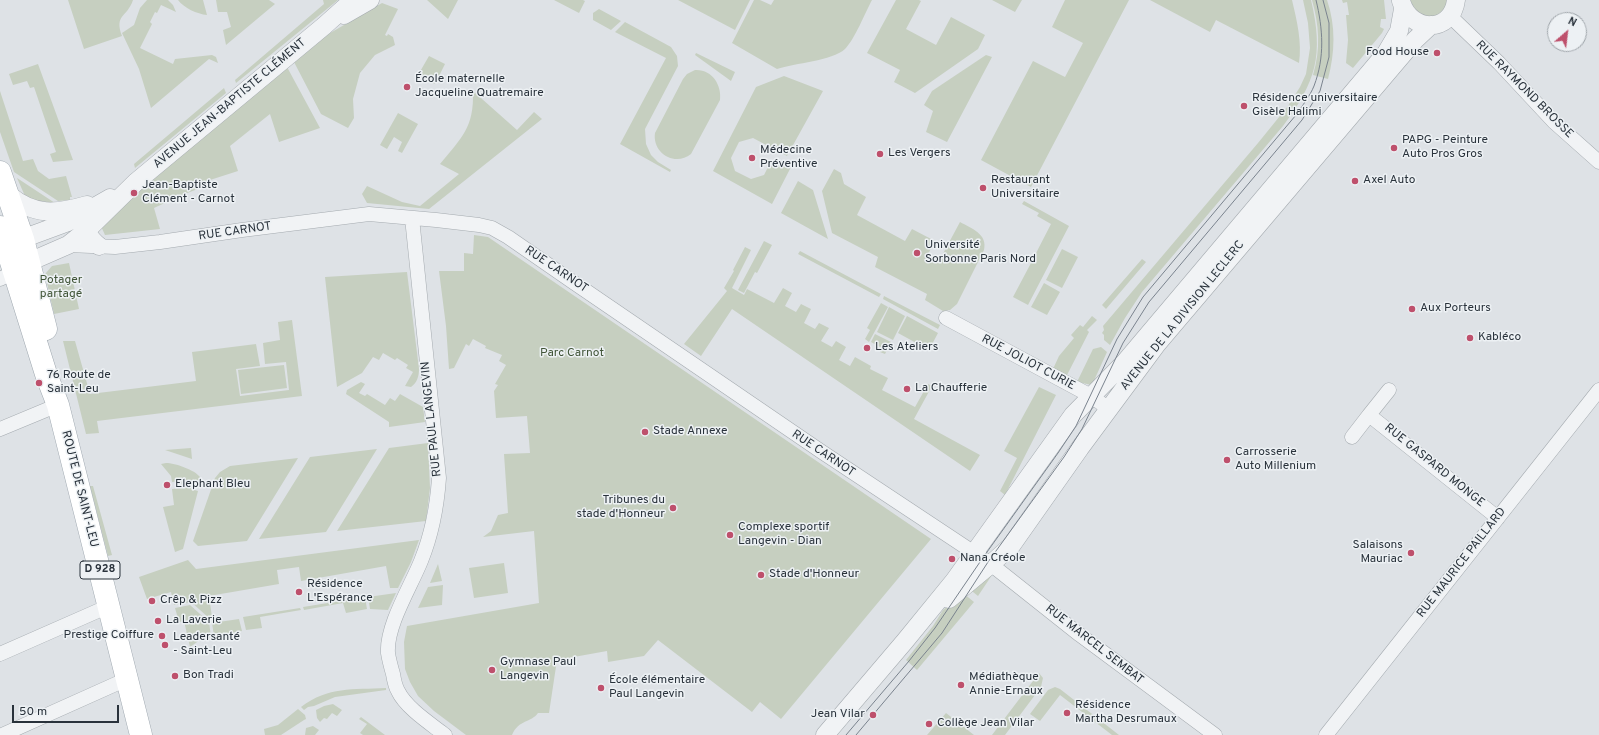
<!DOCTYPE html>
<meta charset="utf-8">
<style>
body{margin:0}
#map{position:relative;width:1599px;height:735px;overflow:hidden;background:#dee2e6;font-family:Overpass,sans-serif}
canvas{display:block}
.north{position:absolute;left:1547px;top:12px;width:40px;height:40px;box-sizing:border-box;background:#edf1f4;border:1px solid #9fa5aa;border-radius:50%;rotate:28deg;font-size:11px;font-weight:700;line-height:16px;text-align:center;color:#29323b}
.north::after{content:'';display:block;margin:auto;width:14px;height:18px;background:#be506c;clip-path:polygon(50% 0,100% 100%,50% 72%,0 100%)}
.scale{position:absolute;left:12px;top:705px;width:107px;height:18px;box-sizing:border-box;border:2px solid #29323b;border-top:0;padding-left:5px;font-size:12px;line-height:14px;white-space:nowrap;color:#29323b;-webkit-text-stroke:3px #edf1f4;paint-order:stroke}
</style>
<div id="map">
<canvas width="1599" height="735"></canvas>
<div class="north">N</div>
<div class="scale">50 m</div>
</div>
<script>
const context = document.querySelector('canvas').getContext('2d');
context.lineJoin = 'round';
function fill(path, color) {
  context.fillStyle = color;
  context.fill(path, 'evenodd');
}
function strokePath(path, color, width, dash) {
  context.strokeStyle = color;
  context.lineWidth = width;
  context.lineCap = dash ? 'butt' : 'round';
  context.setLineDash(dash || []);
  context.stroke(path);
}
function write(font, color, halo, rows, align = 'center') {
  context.font = font + ' Overpass,sans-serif';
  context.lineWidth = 3;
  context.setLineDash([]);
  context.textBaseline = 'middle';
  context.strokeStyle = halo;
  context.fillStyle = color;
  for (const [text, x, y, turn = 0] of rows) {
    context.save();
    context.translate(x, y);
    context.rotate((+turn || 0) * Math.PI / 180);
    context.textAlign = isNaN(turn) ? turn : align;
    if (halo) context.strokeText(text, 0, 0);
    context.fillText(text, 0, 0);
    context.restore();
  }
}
const green = new Path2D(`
 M68 0H133C127 18 114 14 122 36L84 49Z
 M147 0H168L173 5 176 12 161 5 157 13 155 12 150 22 152 24 140 48 173 64 175 59 212 55 216 57 218 63 209 59 151 108 139 69 122 33 134 25 140 8Z
 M178 0H203L207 15C197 14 184 8 178 0Z
 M216 0H269L275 4 226 45 223 30 231 27 227 12H218Z
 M323 0H338L236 83 235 80 324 4Z
 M427 0H458L448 19Z
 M554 0H583L585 1 579 13Z
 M678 0H750L735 30Z
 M754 0H760L771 5 774 0H872C865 13 855 39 845 49 832 61 795 63 777 69L732 43Z
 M896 0H919L921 1 906 29 936 45 951 17 985 35 978 49 915 93 894 82 900 70 867 53Z
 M992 0H1022L1015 12Z
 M1065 0H1129L1031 187 981 160 1033 61 1065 77 1083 43 1052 27Z
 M1150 0H1292C1297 21 1302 42 1299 63L1216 20 1210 32Z
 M1303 0H1311C1324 55 1316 82 1283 126L1142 292 1125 318 1110 345 1104 340V335L1102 333 1104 330 1103 326 1258 143 1288 106 1300 87 1306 74 1310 48 1308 23Z
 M1312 0H1327C1336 26 1335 53 1328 79L1313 75C1321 49 1319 25 1312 0Z
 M1342 0H1384L1386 19H1381L1380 27 1384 29 1382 33 1353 68 1346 63 1348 40 1346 15H1349L1347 2 1343 3Z
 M1410 0H1447C1446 3 1446 7 1444 9 1434 25 1414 14 1410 0Z
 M382 3 398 9 385 35 387 36 388 34 393 37 395 45 375 55 360 73 353 99 354 118 348 128 321 114 294 62 325 36Z
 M599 9 621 21 611 30 593 20V13Z
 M625 22 671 47 677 56 678 66 645 129 646 144 651 155 658 162 671 170 670 172 620 144 666 58 615 32Z
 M696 53 735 72 731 81 695 55Z
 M986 55 992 57 947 142 926 132 933 111 924 105 932 91Z
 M429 56 445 64 435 84 418 75Z
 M38 64 73 160 53 162 50 154 56 152 34 87 30 88 27 81 13 85 9 74Z
 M287 67 320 128 279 142 270 114 230 146 238 171 210 180 211 184 182 195 154 208 160 229 105 235 100 224Z
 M695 70C712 69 722 85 720 100L691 154C675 167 652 153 655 133L683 79 687 74Z
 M784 76 823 91 787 156 753 138 739 142 731 158 735 171 751 179 764 175 769 165 772 166 776 159 791 167 772 204 713 171 756 87Z
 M224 88 226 93 135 168 134 164Z
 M0 91 23 161 33 159 38 171 49 179 66 176 72 197H70V200L58 201 14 172 0 132Z
 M473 91 517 130 534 112 542 119 429 209 367 203 362 194 367 186 402 202 420 206 459 174 440 164C462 137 474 128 473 91Z
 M398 113 418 124 402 153 398 151 402 142 394 137 387 149 380 145Z
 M834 169 841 173 844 184 866 197 857 215 905 241 912 229 935 241 927 256 938 263 960 222C971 228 988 234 984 250L957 304 950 310 943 311 925 300 927 294 875 267 878 257 832 233 822 191Z
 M17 178 55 203 33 200 25 196Z
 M798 181 813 190 828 239 781 213Z
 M1024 201 1069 226 1028 305 1013 297 1031 263 1025 260 1028 255 1034 257 1051 224 1037 216 1039 213 1022 204Z
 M474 235 488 237 931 539 781 719 760 702 752 712 658 640 644 656 608 662 607 651 557 660 549 713H538C531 723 519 719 512 735H466L434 711 418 696 410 682 405 669 404 642 407 626 539 603 534 531 483 537 491 531 498 515 508 513 504 454 530 453 527 416 496 418 494 391 498 385 495 384 506 365 499 361 502 355 485 348 486 346 473 339 469 346 466 344 454 368 449 369 446 326 439 271H464V253L473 254Z
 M764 241 772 245 757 273 755 272 744 293 738 290Z
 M745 247 751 250 732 288 744 295 747 289 774 303 783 288 792 293 785 306 796 312 801 304 811 309 804 323 815 329 819 323 829 328 821 341 832 347 836 341 846 347 839 360 850 366 855 357 871 366 870 369 888 378 882 390 915 407 928 384 932 386 914 419 980 455 970 471 732 309 701 356 684 344 727 291 724 288 734 271 733 270Z
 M1062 249 1078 257 1062 288 1046 280Z
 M800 251 881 294 879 297 798 254Z
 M1142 259 1146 262 1106 309 1102 305Z
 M69 263 79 309 54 314 45 274 52 266Z
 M407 272 419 369C419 376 417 383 411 387L405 386 413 372 406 368 408 365 397 358 395 360 383 353 379 360 373 357 362 373 337 387 325 277Z
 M1044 283 1060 292 1047 315 1031 307Z
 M884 296 940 325 938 329 883 299Z
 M881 303 888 307 869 342 865 339 870 330 867 328Z
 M889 307 905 316 893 340 877 332Z
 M907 316 938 333 929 350 898 333Z
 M1092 316 1097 320 1087 330 1089 332 1066 377 1053 369 1059 356 1074 338 1071 335 1080 325 1083 327Z
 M292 320 302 396 97 421 99 433 86 434 63 341H75L90 394 196 381 192 352 256 344 260 366 236 369 240 396 289 390 286 362 265 364 263 343 280 340 278 322Z
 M875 334 891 342 885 354 880 352 882 348 871 342Z
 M1101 347 1107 352 1092 385 1077 382 1093 349Z
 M284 365 287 388 241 394 238 370Z
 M361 382 365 384 359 393 365 396 367 394 385 405 390 398 395 401 400 394 423 407 425 422 389 427V422L346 394 347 390Z
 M1039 387 1056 395 1005 495 1000 491 1017 458 1004 451Z
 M428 443 430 488 426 521 337 531 389 448Z
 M191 448 192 459 165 450Z
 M377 449 326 532 259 539 310 457Z
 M298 458 247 541 198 546 193 541 215 478 220 472 230 466Z
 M166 463C175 463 195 470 200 477V483L192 482 191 489 198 491 183 549 175 552 163 507 174 505 172 489 182 488 181 481 172 482 171 476 161 464Z
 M90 486H93L112 555 108 556Z
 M419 540 411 562 398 588H390L386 566 301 581 299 567 277 570 279 584 209 596 212 617 209 618 191 602 174 605 171 592 147 599 139 577 188 560 196 569Z
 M504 563 508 593 474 598 469 568Z
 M438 564 442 581 430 583Z
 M988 575H992L978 596 968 588Z
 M443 585 442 605 418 608 428 587Z
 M396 593 388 610 370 609 368 597Z
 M963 593 974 602 917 670 906 660 933 626 943 610Z
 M365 597 367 609 346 613 343 603 304 610 303 607Z
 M190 605 209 622 211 637 200 640 190 647 184 621 179 622 175 608Z
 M300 608 301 610 260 617 262 628 246 630 243 617Z
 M239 619 242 631 214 636 212 623Z
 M1039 673 1043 678 1041 687 1005 735H992Z
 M1055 687 1060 689 1119 735H1112L1060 695 1040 721 1030 714 1048 690Z
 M386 688V690L335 697 314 706 308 707 304 710 301 707C329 686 352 690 386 688Z
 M333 704 342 710 337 716 332 713 327 719 324 718 320 722 317 718 316 710 324 706Z
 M298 709 305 715 306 719 304 720 281 735H265L264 729 278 725Z
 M946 713 974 735H927Z
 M361 717 385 735H363L360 733 367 724 359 719Z
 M313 726 319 730 315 735H305L306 728Z`);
const minor = new Path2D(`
 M1450 16 1499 63 1554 122 1599 162
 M412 218 439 478C437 507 432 534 421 561 411 586 386 626 388 653 389 660 391 667 393 674 394 680 395 686 398 691 406 708 431 724 445 735
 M68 245 115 247 160 242 242 230 369 214 436 220 479 225 492 228 508 237 573 282 822 452 988 562 1080 635 1215 735
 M0 279 14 272
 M946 318 1091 396 1109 409
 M1389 390 1369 415 1498 518
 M0 429 58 405
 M1352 437 1369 415
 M0 654 109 606
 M2 735 127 679
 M1326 735 1599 390`);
const tertiary = new Path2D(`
 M1401 1C1410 33 1452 34 1456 0
 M344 15 370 0
 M9 195C34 216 56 214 87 205
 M89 220C85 232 90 239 99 246
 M11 243 68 222 110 198
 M18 269 29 262 68 245 87 230 136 182 324 26 353 0
 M949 599 991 564 1011 546 1080 448 1157 344 1415 40 1431 25
 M825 735 905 641 954 581 1073 415 1125 362 1386 53 1399 31 1403 9`);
const primary = new Path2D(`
 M0 172 23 239 46 329
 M0 227 46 374 58 405 141 735`);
const tram = new Path2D(`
 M846 735 909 661 935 628 982 559 1058 453 1076 426 1117 339 1143 297 1296 115C1302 106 1310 96 1314 86 1325 57 1323 29 1316 0
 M856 735 942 633 988 562 1064 457 1082 429 1123 343 1149 302 1302 120 1320 91 1329 57V23L1323 0`);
const markers = [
 [1437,53,4,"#be506c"],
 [407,87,4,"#be506c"],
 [1244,106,4,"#be506c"],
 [1394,148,4,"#be506c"],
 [880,154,4,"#be506c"],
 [752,158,4,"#be506c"],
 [1355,181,4,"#be506c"],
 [983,188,4,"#be506c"],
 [134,193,4,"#be506c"],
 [917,253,4,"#be506c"],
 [1412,309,4,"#be506c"],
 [1470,338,4,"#be506c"],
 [867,348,4,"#be506c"],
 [39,383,4,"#be506c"],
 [907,389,4,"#be506c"],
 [645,432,4,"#be506c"],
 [1227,460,4,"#be506c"],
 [167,485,4,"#be506c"],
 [673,508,4,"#be506c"],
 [730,535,4,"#be506c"],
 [1411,553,4,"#be506c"],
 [952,559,4,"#be506c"],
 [761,575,4,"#be506c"],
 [299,592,4,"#be506c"],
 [152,601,4,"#be506c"],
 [158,621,4,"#be506c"],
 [162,636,4,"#be506c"],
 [165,645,4,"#be506c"],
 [492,670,4,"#be506c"],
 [175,676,4,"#be506c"],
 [961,685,4,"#be506c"],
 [601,688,4,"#be506c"],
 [1067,713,4,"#be506c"],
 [873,715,4,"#be506c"],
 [929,724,4,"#be506c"]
];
const shields = [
 [100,570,40]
];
const shieldNames = [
 ["D 928",100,570]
];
const poiNames = [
 ["Food House",1429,53,"right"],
 ["École maternelle",415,80],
 ["Jacqueline Quatremaire",415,94],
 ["Résidence universitaire",1252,99],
 ["Gisèle Halimi",1252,113],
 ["PAPG - Peinture",1402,141],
 ["Auto Pros Gros",1402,155],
 ["Médecine",760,151],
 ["Préventive",760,165],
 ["Les Vergers",888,154],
 ["Restaurant",991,181],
 ["Universitaire",991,195],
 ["Axel Auto",1363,181],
 ["Jean-Baptiste",142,186],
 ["Clément - Carnot",142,200],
 ["Université",925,246],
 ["Sorbonne Paris Nord",925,260],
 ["Aux Porteurs",1420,309],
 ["Kabléco",1478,338],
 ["Les Ateliers",875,348],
 ["76 Route de",47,376],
 ["Saint-Leu",47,390],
 ["La Chaufferie",915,389],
 ["Stade Annexe",653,432],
 ["Carrosserie",1235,453],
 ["Auto Millenium",1235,467],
 ["Elephant Bleu",175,485],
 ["Tribunes du",665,501,"right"],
 ["stade d'Honneur",665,515,"right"],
 ["Complexe sportif",738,528],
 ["Langevin - Dian",738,542],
 ["Salaisons",1403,546,"right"],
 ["Mauriac",1403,560,"right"],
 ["Nana Créole",960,559],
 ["Stade d'Honneur",769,575],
 ["Résidence",307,585],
 ["L'Espérance",307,599],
 ["Crêp & Pizz",160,601],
 ["La Laverie",166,621],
 ["Prestige Coiffure",154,636,"right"],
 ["Leadersanté",173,638],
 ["- Saint-Leu",173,652],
 ["Gymnase Paul",500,663],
 ["Langevin",500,677],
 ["Bon Tradi",183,676],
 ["Médiathèque",969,678],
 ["Annie-Ernaux",969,692],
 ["École élémentaire",609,681],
 ["Paul Langevin",609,695],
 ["Résidence",1075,706],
 ["Martha Desrumaux",1075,720],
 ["Jean Vilar",865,715,"right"],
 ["Collège Jean Vilar",937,724]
];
const streetNames = [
 ["RUE RAYMOND BROSSE",1524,90,45],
 ["AVENUE JEAN-BAPTISTE CLÉMENT",230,104,-40],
 ["RUE CARNOT",235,232,-8],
 ["RUE CARNOT",556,270,34],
 ["AVENUE DE LA DIVISION LECLERC",1183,316,-51],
 ["RUE JOLIOT CURIE",1028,363,28],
 ["RUE PAUL LANGEVIN",432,419,-96],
 ["RUE CARNOT",823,454,34],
 ["RUE GASPARD MONGE",1434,466,39],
 ["ROUTE DE SAINT-LEU",79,489,76],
 ["RUE MAURICE PAILLARD",1462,563,-52],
 ["RUE MARCEL SEMBAT",1094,645,38]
];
const parkNames = [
 ["Potager",61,281],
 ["partagé",61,295],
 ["Parc Carnot",572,354]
];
fill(green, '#c6cfc0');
strokePath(minor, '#a4aaaf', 15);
strokePath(tertiary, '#a4aaaf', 19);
strokePath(primary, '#9fa8b0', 23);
strokePath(minor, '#f1f3f5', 14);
strokePath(tertiary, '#f1f3f5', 18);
strokePath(primary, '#fff', 22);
strokePath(tram, '#7a838e', 1);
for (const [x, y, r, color] of markers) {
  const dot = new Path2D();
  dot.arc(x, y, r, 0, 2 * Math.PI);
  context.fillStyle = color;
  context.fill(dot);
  strokePath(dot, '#edf1f4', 1.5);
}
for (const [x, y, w] of shields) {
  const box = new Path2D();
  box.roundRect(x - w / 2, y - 9, w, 18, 3);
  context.fillStyle = '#edf1f4';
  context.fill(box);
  strokePath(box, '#29323b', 1);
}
write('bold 11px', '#29323b', null, shieldNames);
write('12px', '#29323b', '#edf1f4', poiNames, 'left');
write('12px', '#29323b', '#edf1f4', streetNames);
write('12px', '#415538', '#edf1f4', parkNames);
</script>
